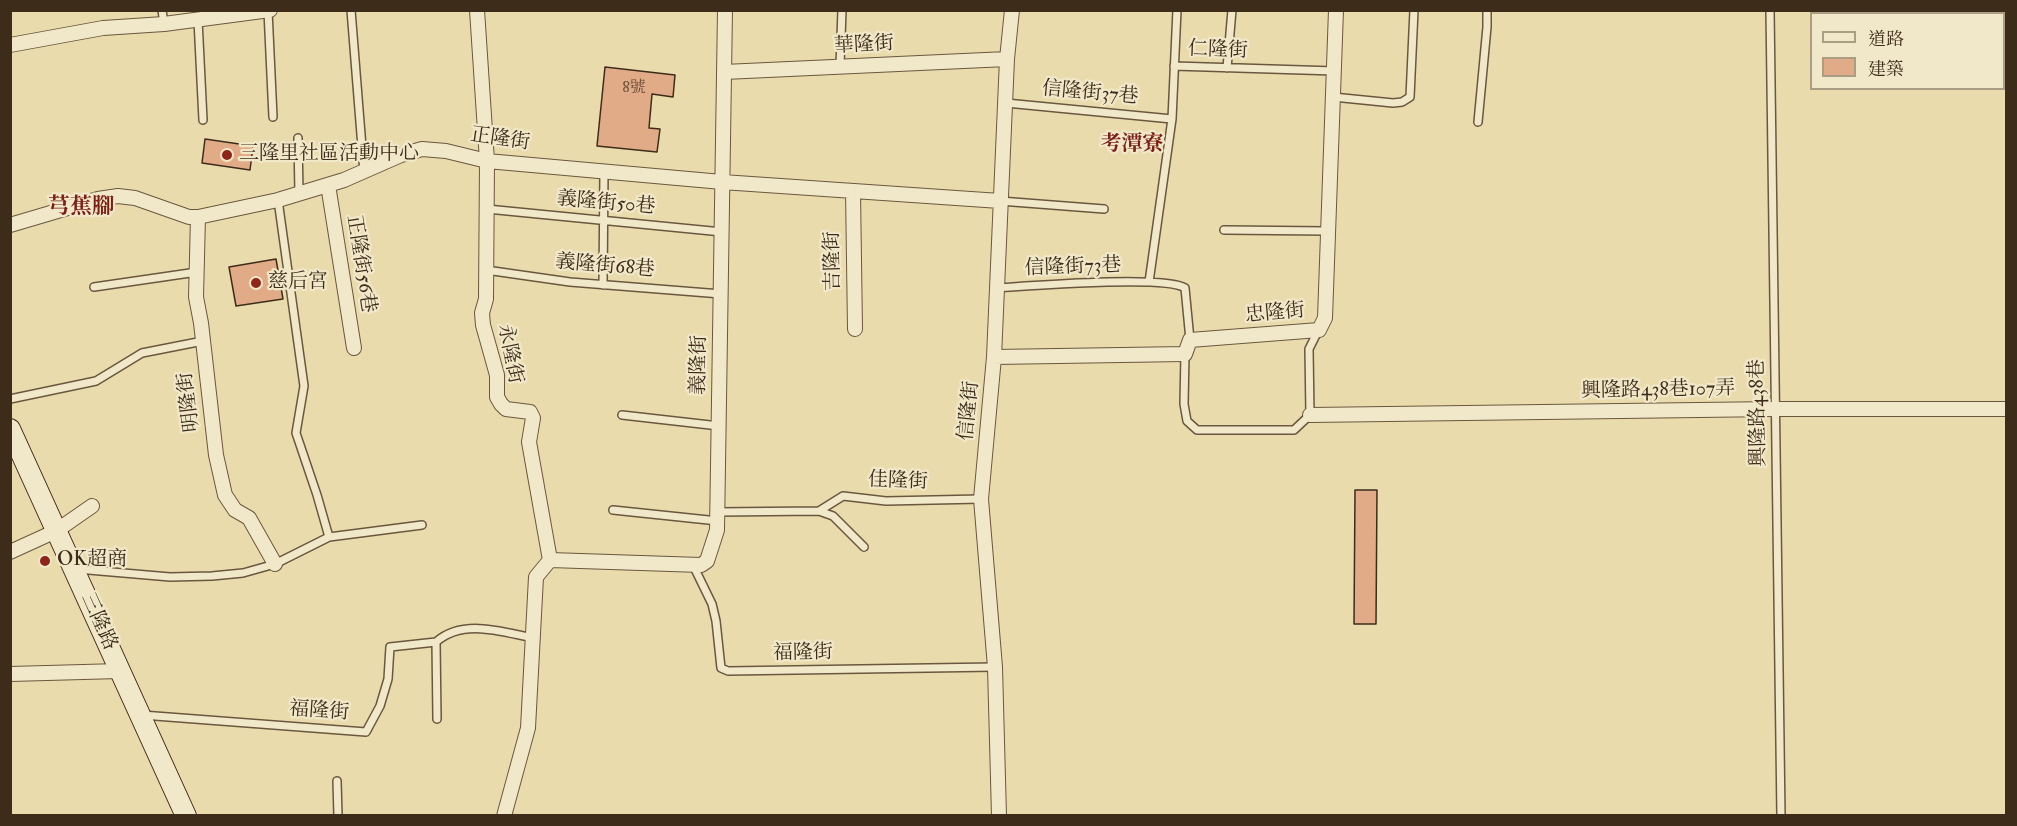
<!DOCTYPE html>
<meta charset="utf-8">
<style>
body{margin:0}
#map{position:relative;width:2017px;height:826px;overflow:hidden;background:#eadbac;font-family:"IM FELL Double Pica","Noto Serif TC",serif}
canvas{display:block}
.frame{position:absolute;inset:0;border:12px solid #3e2c1b;pointer-events:none}
.legend{position:absolute;left:1810px;top:12px;width:195px;height:78px;box-sizing:border-box;background:#f1e8c9;border:2px solid #a99d83;margin:0;padding:8px 10px;list-style:none;font-size:18px;color:#3e2c1b}
.legend li{display:flex;align-items:center;gap:12px;height:30px}
.legend b{width:30px;border:2px solid #a99d83}
</style>
<div id="map">
<canvas width="2017" height="826"></canvas>
<div class="frame"></div>
<ul class="legend">
<li><b style="height:8px;background:#f1e8c9"></b>道路</li>
<li><b style="height:16px;background:#e2ab88"></b>建築</li>
</ul>
</div>
<script>
const context = document.querySelector('canvas').getContext('2d');
context.lineJoin = 'round';
function fill(path, color) {
  context.fillStyle = color;
  context.fill(path, 'evenodd');
}
function strokePath(path, color, width, dash) {
  context.strokeStyle = color;
  context.lineWidth = width;
  context.lineCap = dash ? 'butt' : 'round';
  context.setLineDash(dash || []);
  context.stroke(path);
}
function write(font, color, halo, rows, align = 'center') {
  context.font = font + ' "IM FELL Double Pica","Noto Serif TC",serif';
  context.lineWidth = 4.5;
  context.setLineDash([]);
  context.textBaseline = 'middle';
  context.strokeStyle = halo;
  context.fillStyle = color;
  for (const [text, x, y, turn = 0] of rows) {
    context.save();
    context.translate(x, y);
    context.rotate((+turn || 0) * Math.PI / 180);
    context.textAlign = isNaN(turn) ? turn : align;
    if (halo) context.strokeText(text, 0, 0);
    context.fillText(text, 0, 0);
    context.restore();
  }
}
const building = new Path2D(`
 M605 67 675 75 673 97 652 94 649 128 660 129 657 152 597 146Z
 M205 139 253 146 250 170 202 163Z
 M276 259 283 299 236 306 229 267Z
 M1355 490H1377L1376 624H1354Z`);
const lane = new Path2D(`
 M162 10 164 24
 M351 10 364 172
 M1770 10 1781 816
 M268 11 273 117
 M198 20 203 120
 M840 66 842 10
 M1174 66 1335 71
 M1227 68 1232 10
 M1333 97 1393 103 1402 102 1410 97 1414 10
 M1006 103 1172 119
 M1478 122 1487 27V10
 M298 138 299 194
 M278 200 304 386 296 433 317 495 329 537
 M1000 201 1104 209
 M487 209 722 232
 M1224 230 1327 231
 M486 270 570 282 721 294
 M1149 282 1172 119 1177 10
 M603 285 604 171
 M94 287 197 272
 M997 288C1029 286 1165 275 1185 288L1190 340
 M1185 354 1184 404 1187 421 1197 430H1294L1310 415 1309 349 1318 331
 M10 399 96 381 142 353 203 341
 M622 415 719 426
 M613 510 718 521
 M819 511 843 496 886 501 981 499
 M718 512 819 511 833 516 864 547
 M693 565 712 604 716 621 721 668 728 671 995 667
 M77 569 170 577 212 576 243 573 275 564 329 537 422 525
 M436 642 437 719
 M142 715 366 732 380 706 388 679 390 647 436 642C463 618 502 632 533 638
 M337 781 338 816`);
const street = new Path2D(`
 M477 10 487 161 486 299 482 313 483 325 497 375V397L501 404 506 409 530 412 533 418 529 442 550 560 536 577 528 728 504 816
 M10 45 103 28 164 24 270 10
 M724 72 1007 59
 M328 185 354 348
 M853 191 855 329
 M198 217 196 297 201 323 216 455 225 495 235 510 249 518 275 564
 M10 225 98 199 118 196 135 198 189 217H198L278 200 344 180 401 155 422 149 446 151 487 161 722 182 1000 201
 M994 357 1185 354 1190 340 1319 330 1325 318 1336 10
 M1310 415 1776 409H2006
 M10 552 56 531 92 506
 M550 560 701 565 707 561 717 530 725 10
 M10 674 120 671
 M999 816 995 667 981 499 994 357 1007 59 1012 10`);
const secondary = new Path2D(`
 M10 429 186 816`);
const markers = [
 [227,155,6,"#8f2418"],
 [256,283,6,"#8f2418"],
 [45,561,6,"#8f2418"]
];
const numberNames = [
 ["8號",634,89]
];
const streetNames = [
 ["華隆街",864,46,-3],
 ["仁隆街",1218,51,2],
 ["信隆街37巷",1090,94,5],
 ["正隆街",500,140,8],
 ["義隆街50巷",606,204,5],
 ["吉隆街",834,261,-91],
 ["正隆街56巷",360,264,81],
 ["義隆街68巷",605,267,5],
 ["信隆街73巷",1073,268,-2],
 ["忠隆街",1275,314,-5],
 ["永隆街",509,354,79],
 ["義隆街",700,365,-89],
 ["興隆路438巷107弄",1658,391,-1],
 ["明隆街",190,402,-97],
 ["信隆街",970,411,-84],
 ["興隆路438巷",1759,413,-91],
 ["佳隆街",898,482,2],
 ["三隆路",98,622,66],
 ["福隆街",803,654,-1],
 ["福隆街",319,712,4]
];
const poiNames = [
 ["三隆里社區活動中心",239,155],
 ["慈后宮",268,283],
 ["OK超商",57,561]
];
const neighbourhoodNames = [
 ["考潭寮",1132,145]
];
const quarterNames = [
 ["芎蕉腳",81,208]
];
fill(building, '#e2ab88');
strokePath(building, '#3e2c1b', 1.5);
strokePath(lane, '#69583f', 10);
strokePath(street, '#69583f', 16);
strokePath(secondary, '#3e2c1b', 22);
strokePath(lane, '#f1e8c9', 7);
strokePath(street, '#f1e8c9', 14);
strokePath(secondary, '#f1e8c9', 20);
for (const [x, y, r, color] of markers) {
  const dot = new Path2D();
  dot.arc(x, y, r, 0, 2 * Math.PI);
  context.fillStyle = color;
  context.fill(dot);
  strokePath(dot, '#f1e8c9', 2);
}
write('16px', '#674c36', null, numberNames);
write('20px', '#3e2c1b', '#f1e8c9', streetNames);
write('20px', '#3e2c1b', '#f1e8c9', poiNames, 'left');
write('bold 21px', '#7a1f14', '#f1e8c9', neighbourhoodNames);
write('bold 22px', '#7a1f14', '#f1e8c9', quarterNames);
</script>
